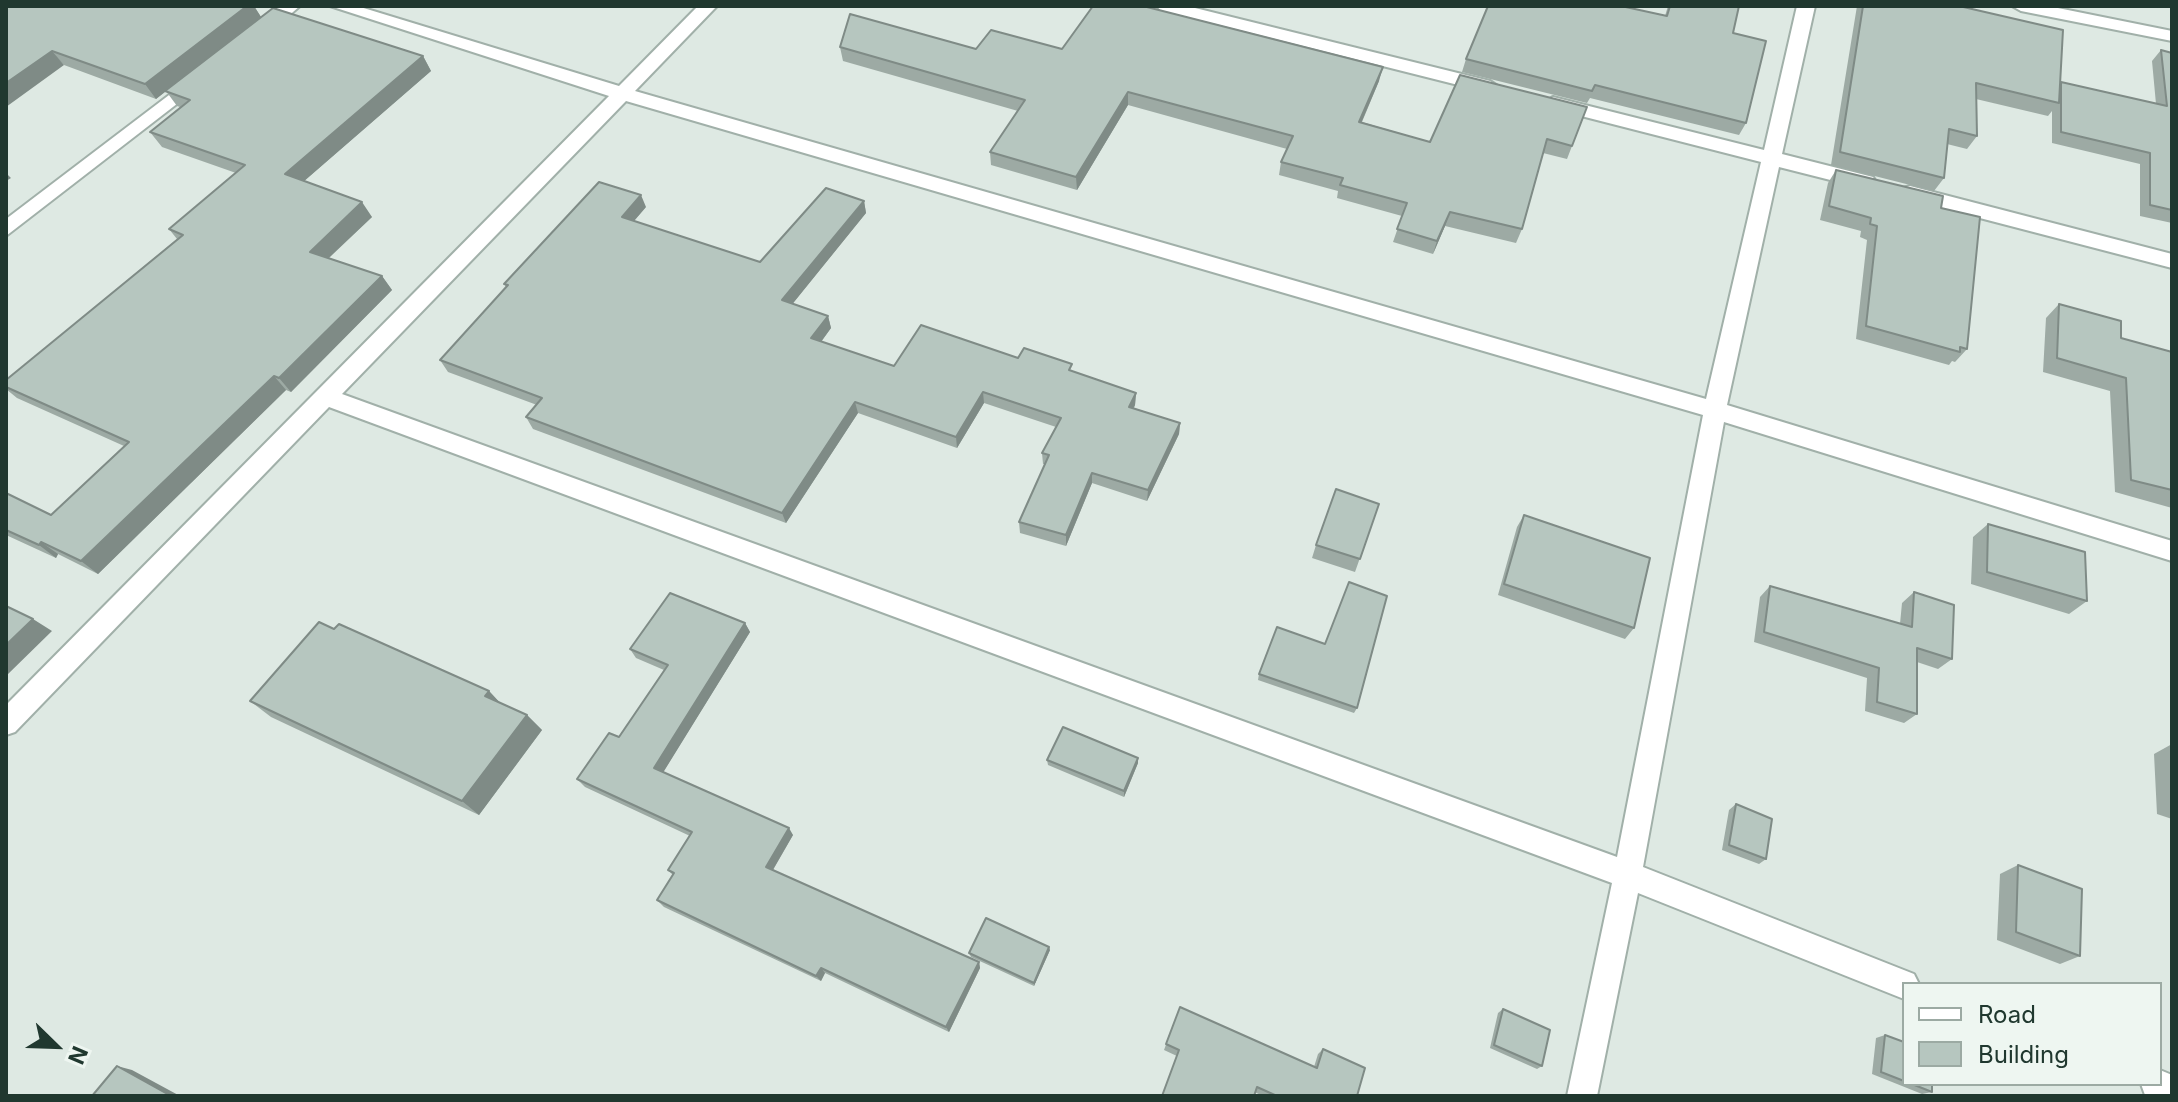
<!DOCTYPE html>
<style>
body{margin:0}
#map{position:relative;width:2178px;height:1102px;overflow:hidden;background:#dee9e3;font-family:Inter,sans-serif}
canvas{display:block}
.frame{position:absolute;inset:0;border:8px solid #20382f;pointer-events:none}
.legend{position:absolute;left:1902px;top:982px;width:260px;height:104px;box-sizing:border-box;background:#eef6f1;border:2px solid #9caaa3;margin:0;padding:10px 14px;list-style:none;font-size:24px;color:#20382f}
.legend li{display:flex;align-items:center;gap:16px;height:40px}
.legend b{width:40px;border:2px solid #9caaa3}
.north{position:absolute;left:16px;top:1006px;width:80px;height:80px;-webkit-text-stroke:6px #eef6f1;paint-order:stroke;rotate:113deg;font-size:22px;font-weight:700;line-height:32px;text-align:center;color:#20382f}
.north::after{content:'';display:block;margin:auto;width:28px;height:36px;background:#20382f;clip-path:polygon(50% 0,100% 100%,50% 72%,0 100%)}
</style>
<div id="map">
<canvas width="2178" height="1102"></canvas>
<div class="frame"></div>
<ul class="legend">
<li><b style="height:10px;background:#fff"></b>Road</li>
<li><b style="height:22px;background:#b6c6bf"></b>Building</li>
</ul>
<div class="north">N</div>
</div>
<script>
const context = document.querySelector('canvas').getContext('2d');
context.lineJoin = 'round';
function strokePath(path, color, width, dash) {
  context.strokeStyle = color;
  context.lineWidth = width;
  context.lineCap = dash ? 'butt' : 'round';
  context.setLineDash(dash || []);
  context.stroke(path);
}
function fill(path, color) {
  context.fillStyle = color;
  context.fill(path, 'evenodd');
}
const minor = new Path2D(`
 M280 6H300L265 36H253V28Z
 M330 6H357L619 86 698 6H717L635 91 1706 399 1761 162 1546 107 1544 103 1553 97 1764 150 1797 6H1815L1782 154 1873 177 1876 182 1866 189 1779 167 1727 405 2172 541V561L1724 422 1643 867 1914 974 1919 984H1904V999L1638 893 1597 1096H1567L1612 883 329 407 15 732 6 735V705L609 96ZM626 101 1703 415 1617 857 342 394Z
 M1157 6H1187L1490 81 1499 87 1490 93 1160 10Z
 M2012 6H2048L2172 31V41L2021 11Z
 M198 73 207 79 204 83 6 236V219Z
 M1910 186 2172 254V268L1903 198 1900 193 1903 188Z
 M2160 1070 2172 1075V1096L2145 1095 2141 1084H2160Z`);
const wall = new Path2D(`
 M6 6H254L261 17 423 56 431 71 304 181 372 217 329 258 382 276 392 290 291 392 286 390 98 574 58 554 56 558 6 535V493L51 515 124 446 17 398 6 389V380L177 239 169 229 236 173 162 147 150 132 180 107 177 106 166 91 156 99 64 65Z
 M1668 6H1739L1733 33 1746 123 1739 135 1590 98 1587 103 1462 72 1466 59 1665 16Z
 M1857 6H1959L2060 83 2156 104 2152 61 2161 50 2172 53V223L2140 216V164L2052 143V111L2048 116 1976 99 1977 136 1967 149 1947 144 1944 178 1934 191 1831 165Z
 M840 47 976 49H1062L1379 81 1362 122 1430 142 1460 75 1572 146 1567 159 1543 153 1522 229 1516 243 1445 226 1433 254 1393 242 1402 216 1337 198 1338 191 1279 175 1281 162 1287 149 1128 105 1077 190 991 165 990 152 1018 111 843 61Z
 M1836 170 1941 208 1967 349 1955 362 1952 361 1949 365 1856 339 1867 240 1860 237 1861 231 1820 220 1828 183Z
 M864 201 866 213 792 304 828 316 831 328 821 342 894 366 1018 358 1072 371 1136 393 1135 405 1134 408 1180 423 1179 434 1147 501 1092 483 1066 546 1020 533 1019 522 1045 464H1043L1042 453 1056 427 984 403 957 448 858 413 786 523 533 429 526 417 537 405 448 372 440 360 506 287 504 284 646 207 634 221 760 262Z
 M2059 304 2121 338 2172 352V508L2115 492 2110 391 2043 372 2046 318Z
 M1379 504 1355 572 1312 558 1316 545Z
 M1524 515 1634 628 1625 639 1498 595 1517 527Z
 M1988 524 2087 601 2069 614 1971 584 1973 537Z
 M1770 586 1900 624 1902 603 1914 592 1952 659 1938 669 1917 662V714L1904 723 1865 711 1867 678 1754 642 1760 597Z
 M745 623 750 632 663 772 793 835 773 870 979 962 980 968 949 1032 825 973 821 981 664 907 657 900 673 875 668 870 690 836 585 787 577 779 619 737 664 670 636 658 630 649Z
 M334 629 489 691 499 702 527 715 542 730 479 815 271 717 250 701Z
 M1259 674 1357 708 1354 713 1258 680Z
 M2172 744V819L2157 814 2154 754Z
 M1047 760 1138 763 1124 797 1048 765Z
 M1736 804 1766 859 1759 864 1722 850 1729 810Z
 M2018 865 2080 956 2060 964 1997 940 2000 874Z
 M1050 950 1034 986 971 957 969 953Z
 M1180 1007 1314 1067 1318 1054 1323 1049 1357 1096H1263L1164 1050Z
 M1503 1009 1542 1066 1537 1069 1490 1048 1498 1013Z
 M1885 1035 1904 1042V1084H1932V1092L1922 1094 1872 1074 1876 1038Z`);
const shadedWall = new Path2D(`
 M247 6H254L261 17 156 99 145 84Z
 M52 51 64 65 6 107V83Z
 M423 56 431 71 295 189 285 174Z
 M1383 67 1379 81 1356 135 1359 122Z
 M1128 92V105L1077 190 1076 177Z
 M6 173 11 178 6 181Z
 M641 195 646 207 627 229 622 217Z
 M864 201 866 213 786 312 782 300Z
 M362 202 372 217 320 266 310 252Z
 M1450 212 1445 226 1433 254 1437 241Z
 M382 276 392 290 291 392 279 378Z
 M828 316 831 328 815 350 811 338Z
 M274 376 286 390 98 574 81 561Z
 M983 392 984 403 957 448 956 437Z
 M1136 393 1135 405 1128 418 1129 407Z
 M855 402 858 413 786 523 782 513Z
 M1180 423 1179 434 1147 501 1148 490Z
 M1092 473V483L1066 546V535Z
 M41 542 58 554 56 558 39 545Z
 M33 619 52 631 6 676V645Z
 M745 623 750 632 661 776 654 768Z
 M489 691 504 707 485 696Z
 M527 715 542 730 479 815 462 801Z
 M1138 758V763L1124 797V791Z
 M789 828 793 835 771 873 766 867Z
 M1049 947 1050 950 1034 986V983Z
 M979 962 980 968 949 1032 946 1027Z
 M821 968 825 973 821 981 816 976Z
 M117 1066 132 1070 180 1096H171Z`);
const building = new Path2D(`
 M6 6H247L145 84 52 51 6 83Z
 M1093 6H1143L1383 67 1359 122 1430 142 1460 75 1587 107 1572 146 1547 139 1522 229 1450 212 1437 241 1397 229 1407 203 1340 185 1343 178 1281 162 1293 136 1128 92 1076 177 990 152 1025 100 840 47 850 14 976 49 991 30 1062 49Z
 M1488 6H1621L1667 16 1670 6H1739L1733 33 1766 41 1746 123 1595 85 1592 91 1466 59Z
 M1863 6H1959L2063 30 2059 103 1976 83 1977 136 1949 129 1944 178 1840 152Z
 M273 8 423 56 285 174 362 202 310 252 382 276 279 378 274 376 81 561 41 542 39 545 6 530V493L51 515 129 442 6 387V380L183 235 169 229 245 165 150 132 190 100 165 91Z
 M2161 50 2172 53V210L2150 205V153L2061 132V82L2167 106Z
 M1836 170 1943 196 1941 208 1980 217 1967 349 1960 347V352L1866 326 1877 226 1870 224 1871 218 1829 206Z
 M599 182 641 195 622 217 760 262 826 188 864 201 782 300 828 316 811 338 894 366 921 325 1018 358 1024 348 1072 364 1069 370 1136 393 1129 407 1180 423 1148 490 1092 473 1066 535 1019 522 1049 455 1042 453 1061 418 983 392 956 437 855 402 782 513 526 417 542 398 440 360 508 285 504 284Z
 M2059 304 2121 321V338L2172 352V490L2131 480 2126 378 2057 358Z
 M1336 489 1379 504 1360 559 1316 545Z
 M1524 515 1650 558 1634 628 1504 584Z
 M1988 524 2085 552 2087 601 1987 572Z
 M1349 582 1387 596 1357 708 1259 674 1277 627 1325 644Z
 M1770 586 1912 627 1914 592 1954 605 1952 659 1917 648V714L1877 702 1879 668 1764 632Z
 M670 593 745 623 654 768 789 828 766 867 979 962 946 1027 821 968 816 976 657 900 674 873 668 870 692 832 577 779 609 733 619 737 668 665 630 649Z
 M6 606 33 619 6 645Z
 M319 622 334 629 339 624 489 691 485 696 527 715 462 801 250 701Z
 M1063 727 1138 758 1124 791 1047 760Z
 M1736 804 1772 819 1766 859 1729 845Z
 M2018 865 2082 889 2080 956 2016 932Z
 M986 918 1049 947 1034 983 969 953Z
 M1180 1007 1317 1068 1323 1049 1365 1068 1357 1096H1277L1257 1087 1254 1096H1162L1179 1050 1166 1044Z
 M1503 1009 1550 1030 1542 1066 1494 1045Z
 M1885 1035 1904 1042V1081L1881 1072Z
 M117 1066 171 1096H92Z
 M1912 1084H1932V1092Z`);
strokePath(minor, '#a1b0a9', 4);
fill(minor, '#fff');
fill(wall, '#9daaa4');
fill(shadedWall, '#7f8b86');
fill(building, '#b6c6bf');
strokePath(building, '#7f8b86', 2);
</script>
